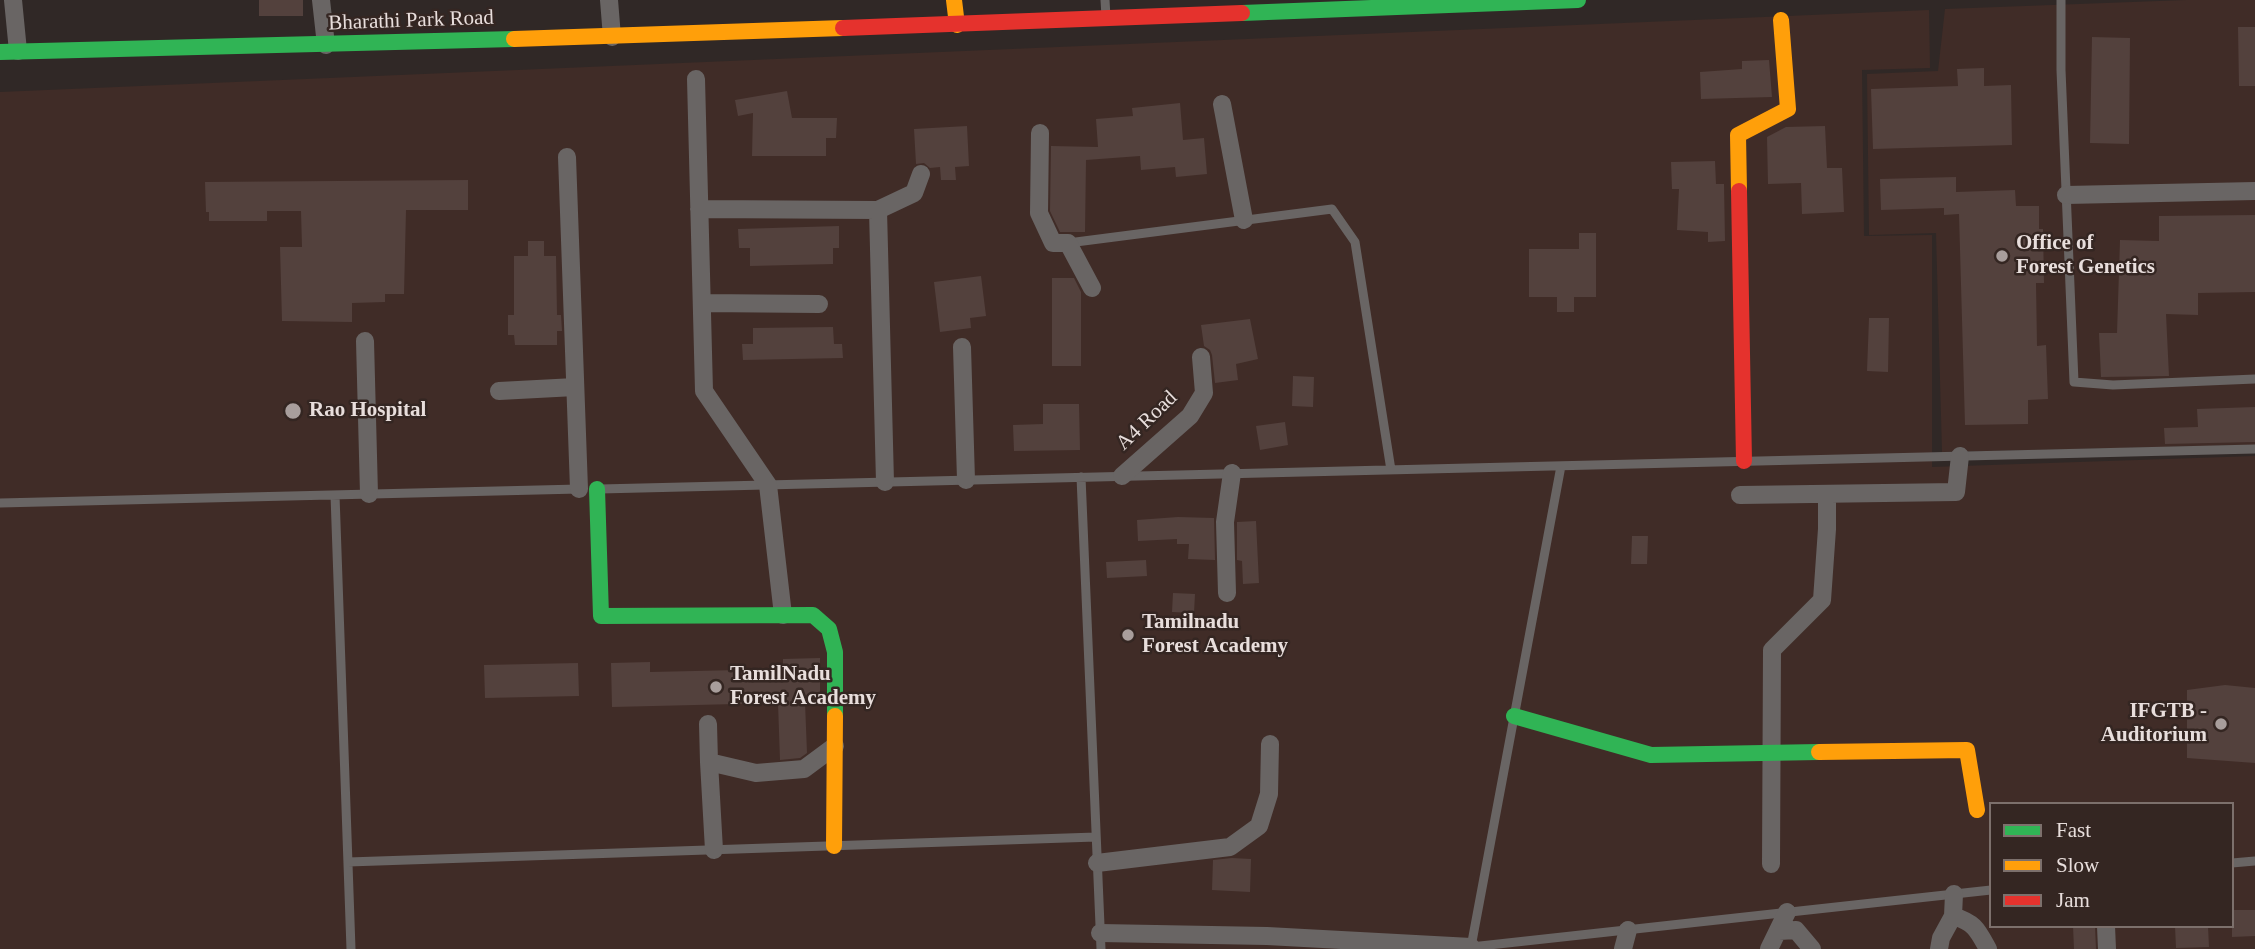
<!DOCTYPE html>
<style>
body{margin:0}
#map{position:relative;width:2255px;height:949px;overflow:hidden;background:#302826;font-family:Georgia,serif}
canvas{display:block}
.legend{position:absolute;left:1989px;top:802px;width:245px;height:126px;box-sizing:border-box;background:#342622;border:2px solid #7c706c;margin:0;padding:9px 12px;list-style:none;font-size:21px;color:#e8dedc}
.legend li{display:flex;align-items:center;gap:14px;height:35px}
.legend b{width:35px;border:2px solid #7c706c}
</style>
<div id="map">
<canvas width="2255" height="949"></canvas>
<ul class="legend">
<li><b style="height:9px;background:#30b455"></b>Fast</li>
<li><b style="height:9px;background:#ff9f0a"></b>Slow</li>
<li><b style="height:9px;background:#e5322d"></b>Jam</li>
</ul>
</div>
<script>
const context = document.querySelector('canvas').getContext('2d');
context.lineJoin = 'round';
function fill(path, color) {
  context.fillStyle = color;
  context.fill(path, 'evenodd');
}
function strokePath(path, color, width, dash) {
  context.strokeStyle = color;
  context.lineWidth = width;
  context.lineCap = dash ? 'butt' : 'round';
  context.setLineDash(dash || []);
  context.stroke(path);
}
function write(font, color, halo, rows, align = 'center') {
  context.font = font + ' Georgia,serif';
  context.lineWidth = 5;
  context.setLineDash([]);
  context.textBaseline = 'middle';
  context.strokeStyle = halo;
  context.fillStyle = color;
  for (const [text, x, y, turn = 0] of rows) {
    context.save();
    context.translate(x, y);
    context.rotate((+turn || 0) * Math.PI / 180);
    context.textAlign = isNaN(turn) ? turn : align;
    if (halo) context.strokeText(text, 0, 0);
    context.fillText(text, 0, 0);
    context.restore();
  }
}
const built = new Path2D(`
 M2186 0H2255V445L1942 452 1936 233 1869 235 1867 74 1938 71 1945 9Z
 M1929 10 1930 68 1862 70 1864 236 1932 235V467L2255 456V949H0V92ZM1991 804H2232V926H1991Z`);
const building = new Path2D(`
 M259 0H303V16H259Z
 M2238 27H2255V86H2239Z
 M2092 37 2130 38 2129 144 2090 143Z
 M1769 60 1772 97 1701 99 1700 72 1742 69V61Z
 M1984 68V86L2011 85 2012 145 1873 149 1871 89 1958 86 1957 69Z
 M787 91 792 118H837L836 138H826V156H752L753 113 738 116 735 100Z
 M1180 103 1183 140 1204 138 1207 174 1176 177 1175 167 1141 170 1140 156 1086 160 1085 232H1060L1050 211 1051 146 1098 147 1096 119 1133 116 1132 108Z
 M967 126 969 166 955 167 956 180H941L940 167 930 168 924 163 916 164 914 129Z
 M1825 126 1827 168H1842L1844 212 1802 214 1801 183 1768 184 1767 137 1786 127Z
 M1715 161 1716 184H1724L1725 241 1708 242V232L1677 230 1679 189H1672L1671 162Z
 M1956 177V192L2015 190 2016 206H2039V229H2043L2044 283H2036L2037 346 2046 345 2048 399 2028 400V424L1965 425 1959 214 1944 215V208L1881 210 1880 179Z
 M468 180V210H406L404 294H385V302L352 303V322L282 321 280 247H302L301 211H267V221H209V212H206L205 182Z
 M2255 215V292L2198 293V315L2166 314 2169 376 2101 377 2099 333H2117L2120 240 2159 241V216Z
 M839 226V248H833V264L750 266V248H739L738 229Z
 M1579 233H1596V297H1574V312H1557V297H1529V249H1579Z
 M528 241H544V256H556L557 315H561L562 331H557V345H515L514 335H508V315H514V256H528Z
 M981 276 986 316 970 318 971 328 940 332 934 282Z
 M1052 278H1074L1081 292V366H1052Z
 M1869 318H1889L1888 372 1867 371Z
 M1250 319 1258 359 1236 364 1238 380 1215 383 1212 355 1210 350 1204 346 1201 325Z
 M833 327 834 344H842L843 358 743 360 742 344H753V328Z
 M1293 376 1314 377 1313 407 1292 406Z
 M1043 404H1079L1080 450 1014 451 1013 425 1043 424Z
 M2255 407V442L2165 444 2164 428 2198 427 2197 409Z
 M1285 422 1288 445 1260 450 1256 426Z
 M1178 517 1214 518 1215 560 1188 559 1189 544H1177V539L1138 541 1137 520Z
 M1256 521 1259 583 1243 584 1242 561 1237 560V522Z
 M1632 536H1648L1647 564H1631Z
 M1146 560 1147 576 1107 578 1106 562Z
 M1173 593 1195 594 1194 613 1172 612Z
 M820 658V702H805L807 753 800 758 780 760 778 703 612 707 611 663 650 662V672L783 669V659Z
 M578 663 579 696 485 698 484 665Z
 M2225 685 2255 688V763L2187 758V690Z
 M1232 858 1251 859 1250 892 1212 890 1213 860Z
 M2232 910H2255V936L2232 937Z
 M2073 926H2095L2096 949H2074Z
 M2175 926H2208L2209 947 2176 948Z`);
const lane = new Path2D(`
 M1105 0 1106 17
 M2061 0V70L2074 382 2113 385 2255 379
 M1068 243 1332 209 1355 242 1391 470
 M1081 477 1101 949
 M600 489 2255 449
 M335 495 351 949
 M0 503 579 489
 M348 862 1096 837
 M2232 863 2255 861
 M1471 947 1991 890
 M1471 947 1561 466`);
const street = new Path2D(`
 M13 0 18 51
 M321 0 326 45
 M609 0 612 37
 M696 79 704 391 768 485 783 615
 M1222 104 1244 220
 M1040 133 1039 213 1053 243H1068L1092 288
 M567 157 579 489
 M2066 195 2255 191
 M699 209 878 210 914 193 921 174
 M878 210 885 482
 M702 303 819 304
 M365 341 369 494
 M962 347 966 480
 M499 391 575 387
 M1122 476 1190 416 1204 393 1201 357
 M1740 495 1956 492 1960 456
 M1227 593 1225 522 1232 473
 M708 724 709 762
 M714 850 709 762 756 773 804 769 835 746
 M1097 863 1230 847 1259 826 1269 794 1270 744
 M1771 864 1772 650 1822 600 1827 529V494
 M1953 916C1975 923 1977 929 1988 949
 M2106 926 2107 949
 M1779 931 1796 930 1812 949
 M1100 933 1267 936 1471 947
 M1623 949 1628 930
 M1769 949 1787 912
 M1939 949 1941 938 1953 916 1954 894`);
const fast = new Path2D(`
 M1242 13 1578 0
 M0 52 514 39
 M597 489 601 616 813 615 829 629 835 652V716
 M1514 716 1651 755 1819 752`);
const slow = new Path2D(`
 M954 0 957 25
 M514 39 843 28
 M1739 191 1738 135 1788 109 1781 20
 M1819 752 1967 750 1977 810
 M834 846 835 716`);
const jam = new Path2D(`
 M843 28 1242 13
 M1739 191 1744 461`);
const markers = [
 [2002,256,7,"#a89e9c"],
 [293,411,9,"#a89e9c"],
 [1128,635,7,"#a89e9c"],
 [716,687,7,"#a89e9c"],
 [2221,724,7,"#a89e9c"]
];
const streetNames = [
 ["Bharathi Park Road",411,21,-2],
 ["A4 Road",1147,421,-44]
];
const poiNames = [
 ["Office of",2016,244],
 ["Forest Genetics",2016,268],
 ["Rao Hospital",309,411],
 ["Tamilnadu",1142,623],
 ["Forest Academy",1142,647],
 ["TamilNadu",730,675],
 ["Forest Academy",730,699],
 ["IFGTB -",2207,712,"right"],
 ["Auditorium",2207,736,"right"]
];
fill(built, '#402c27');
fill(building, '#53413d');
strokePath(lane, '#696564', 9);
strokePath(street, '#696564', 18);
strokePath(fast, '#30b455', 16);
strokePath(slow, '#ff9f0a', 16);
strokePath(jam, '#e5322d', 16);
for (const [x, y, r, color] of markers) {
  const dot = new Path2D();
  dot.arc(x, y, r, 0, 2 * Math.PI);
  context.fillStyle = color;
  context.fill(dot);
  strokePath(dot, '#342622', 2.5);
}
write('21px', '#e8dedc', '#342622', streetNames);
write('bold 21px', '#e8dedc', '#342622', poiNames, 'left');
</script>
